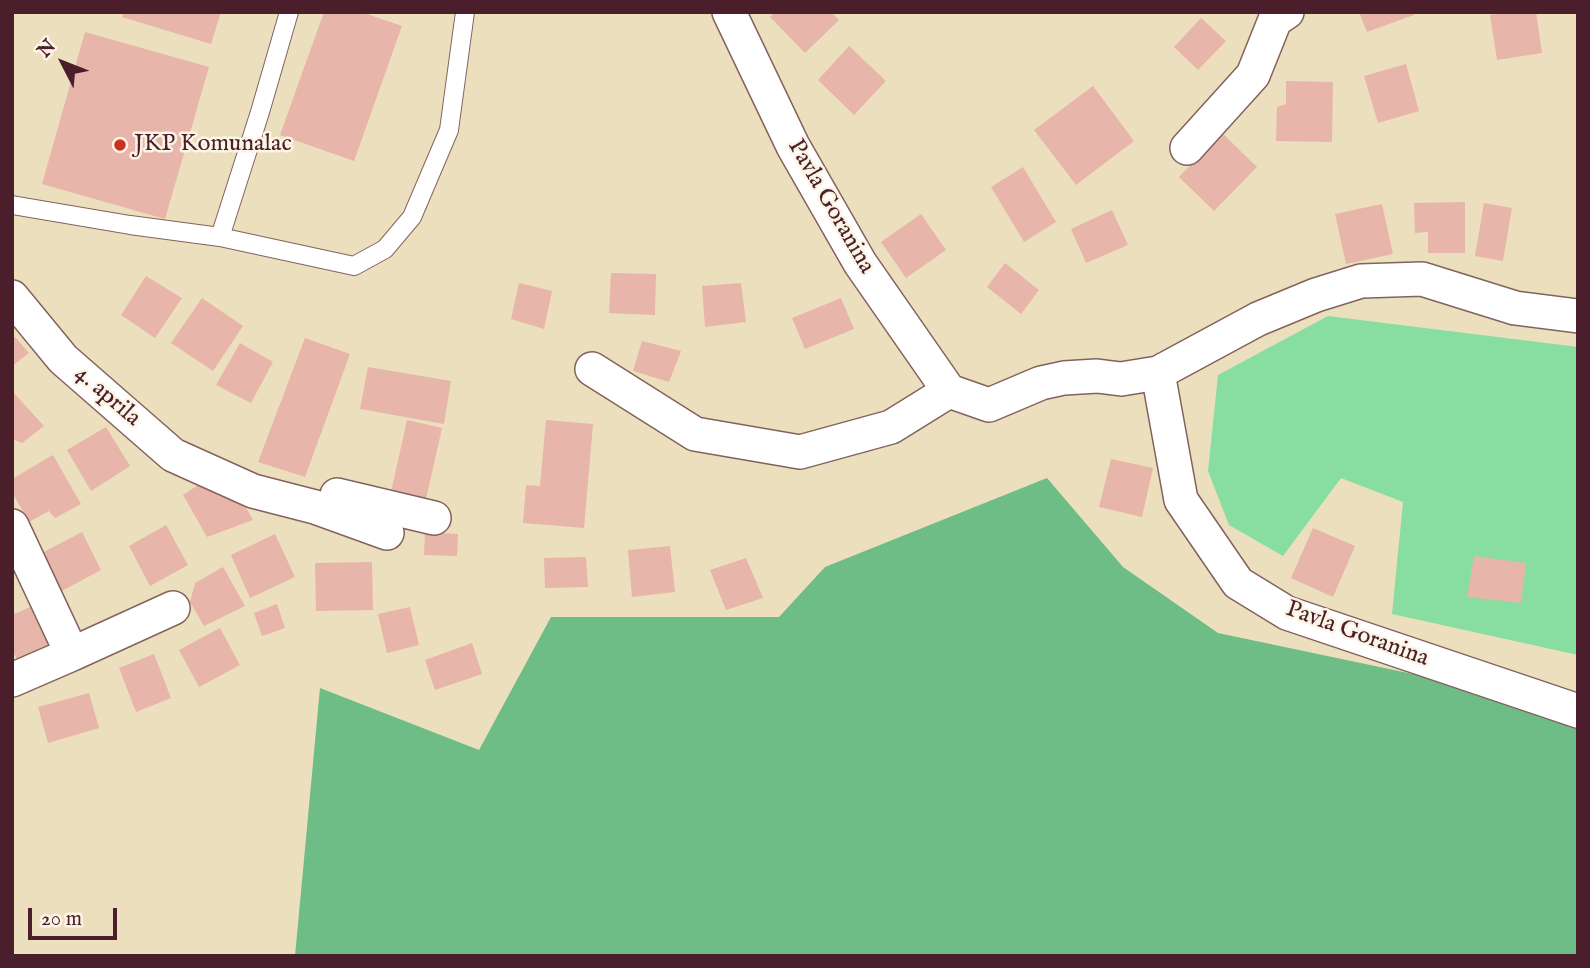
<!DOCTYPE html>
<style>
body{margin:0}
#map{position:relative;width:1590px;height:968px;overflow:hidden;background:#ecdfbd;font-family:"IM FELL English",serif}
canvas{display:block}
.frame{position:absolute;inset:0;border:14px solid #4a1f2b;pointer-events:none}
.north{position:absolute;left:28px;top:28px;width:70px;height:70px;-webkit-text-stroke:5px #fcf5e5;paint-order:stroke;rotate:312deg;font-size:19px;font-weight:700;line-height:28px;text-align:center;color:#4a1f2b}
.north::after{content:'';display:block;margin:auto;width:24px;height:32px;background:#4a1f2b;clip-path:polygon(50% 0,100% 100%,50% 72%,0 100%)}
.scale{position:absolute;left:28px;top:908px;width:89px;height:32px;box-sizing:border-box;border:4px solid #4a1f2b;border-top:0;padding-left:9px;font-size:21px;line-height:24px;white-space:nowrap;color:#4a1f2b;-webkit-text-stroke:5px #fcf5e5;paint-order:stroke}
</style>
<div id="map">
<canvas width="1590" height="968"></canvas>
<div class="frame"></div>
<div class="north">N</div>
<div class="scale">20 m</div>
</div>
<script>
const context = document.querySelector('canvas').getContext('2d');
context.lineJoin = 'round';
function fill(path, color) {
  context.fillStyle = color;
  context.fill(path, 'evenodd');
}
function strokePath(path, color, width, dash) {
  context.strokeStyle = color;
  context.lineWidth = width;
  context.lineCap = dash ? 'butt' : 'round';
  context.setLineDash(dash || []);
  context.stroke(path);
}
function write(font, color, halo, rows, align = 'center') {
  context.font = font + ' "IM FELL English",serif';
  context.lineWidth = 5;
  context.setLineDash([]);
  context.textBaseline = 'middle';
  context.strokeStyle = halo;
  context.fillStyle = color;
  for (const [text, x, y, turn = 0] of rows) {
    context.save();
    context.translate(x, y);
    context.rotate((+turn || 0) * Math.PI / 180);
    context.textAlign = isNaN(turn) ? turn : align;
    if (halo) context.strokeText(text, 0, 0);
    context.fillText(text, 0, 0);
    context.restore();
  }
}
const green = new Path2D(`
 M1328 316 1578 347V655L1392 614 1403 502 1341 478 1283 556 1229 525 1208 471 1218 375Z`);
const forest = new Path2D(`
 M1047 478 1123 567 1218 633 1508 694 1578 720V956H295L320 688 479 750 551 617H779L825 567Z`);
const building = new Path2D(`
 M123 12H221L211 44 122 17Z
 M324 12H361L402 26 354 161 280 135Z
 M775 12H831L839 20 805 53 770 17Z
 M1359 12H1413L1414 15 1367 32Z
 M1507 12H1536L1542 53 1497 60 1490 15Z
 M1201 18 1226 41 1198 70 1174 47Z
 M85 32 209 67 165 219 42 184Z
 M849 46 886 81 854 115 818 80Z
 M1406 64 1419 111 1378 123 1364 76Z
 M1286 81 1333 82 1332 142 1276 141 1277 107 1286 104Z
 M1093 86 1134 141 1076 185 1034 130Z
 M1222 133 1257 167 1214 211 1179 177Z
 M1023 167 1056 222 1024 242 991 187Z
 M1465 202V253H1428V232L1415 233 1414 203Z
 M1484 203 1512 208 1503 261 1475 256Z
 M1382 204 1393 254 1346 264 1335 214Z
 M1112 210 1128 245 1086 263 1071 229Z
 M921 214 946 250 906 278 881 242Z
 M1005 263 1039 290 1021 314 987 287Z
 M611 273 656 274 655 315 609 313Z
 M146 276 182 298 155 338 121 315Z
 M519 283 552 291 544 329 511 319Z
 M741 283 746 322 705 327 702 286Z
 M202 298 243 326 213 371 171 343Z
 M841 298 854 329 805 349 792 318Z
 M15 337 29 353 12 366V339Z
 M305 338 350 354 305 477 258 462Z
 M642 341 681 351 669 382 633 371Z
 M240 343 273 362 251 403 216 385Z
 M368 367 451 381 444 424 360 409Z
 M12 391 44 426 22 443 12 439Z
 M407 420 442 428 426 499 391 492Z
 M546 420 593 424 584 528 523 523 526 485 540 486Z
 M106 427 130 466 91 491 67 450Z
 M53 455 81 504 55 518 49 511 29 522 12 492V479Z
 M1111 459 1153 468 1142 517 1099 507Z
 M201 483 241 499 253 520 207 537 183 495Z
 M166 525 188 565 150 586 129 546Z
 M1313 528 1355 546 1333 597 1291 578Z
 M82 532 101 570 60 592 40 554Z
 M425 532 458 534 457 556 424 555Z
 M275 534 295 577 250 598 231 555Z
 M670 546 675 592 632 597 628 550Z
 M1474 556 1526 563 1521 603 1467 597Z
 M586 557 588 587 545 588 544 558Z
 M746 558 763 598 726 610 710 570Z
 M372 562 373 610 316 611 315 563Z
 M223 567 245 606 204 626 190 602 195 583Z
 M277 604 285 628 262 636 254 613Z
 M30 607 49 646 18 661 12 650V615Z
 M410 607 419 645 387 653 378 614Z
 M220 628 240 665 199 687 179 650Z
 M472 643 482 674 435 690 425 660Z
 M154 654 171 698 136 712 119 668Z
 M89 693 99 728 48 743 38 707Z`);
const service = new Path2D(`
 M12 205 130 225 220 237 354 266 385 249 412 217 449 130 465 12
 M220 237 260 112 289 12`);
const minor = new Path2D(`
 M729 12 793 146 860 263 949 391 989 405 1041 383 1064 378 1097 376 1121 379 1158 373 1258 319 1316 295 1361 281 1422 279 1515 308 1578 316
 M1187 148 1253 75 1275 20 1287 12
 M12 297 63 359 173 455 253 491 315 507 387 533
 M592 369 695 434 800 452 891 427 949 391
 M1158 373 1181 500 1238 583 1287 613 1578 711
 M337 495 434 518
 M12 526 72 654 12 680
 M72 654 173 608`);
const markers = [
 [120,145,7,"#c8321e"]
];
const poiNames = [
 ["JKP Komunalac",134,145]
];
const streetNames = [
 ["Pavla Goranina",830,207,60],
 ["4. aprila",107,397,41],
 ["Pavla Goranina",1357,635,20]
];
fill(green, '#88dda0');
fill(forest, '#6ebc86');
fill(building, '#e7b5a9');
strokePath(service, '#83625e', 20);
strokePath(minor, '#83625e', 36);
strokePath(service, '#fff', 18);
strokePath(minor, '#fff', 33);
for (const [x, y, r, color] of markers) {
  const dot = new Path2D();
  dot.arc(x, y, r, 0, 2 * Math.PI);
  context.fillStyle = color;
  context.fill(dot);
  strokePath(dot, '#fcf5e5', 2.5);
}
write('24px', '#4a1f2b', '#fcf5e5', poiNames, 'left');
write('24px', '#4a1f2b', '#fcf5e5', streetNames);
</script>
